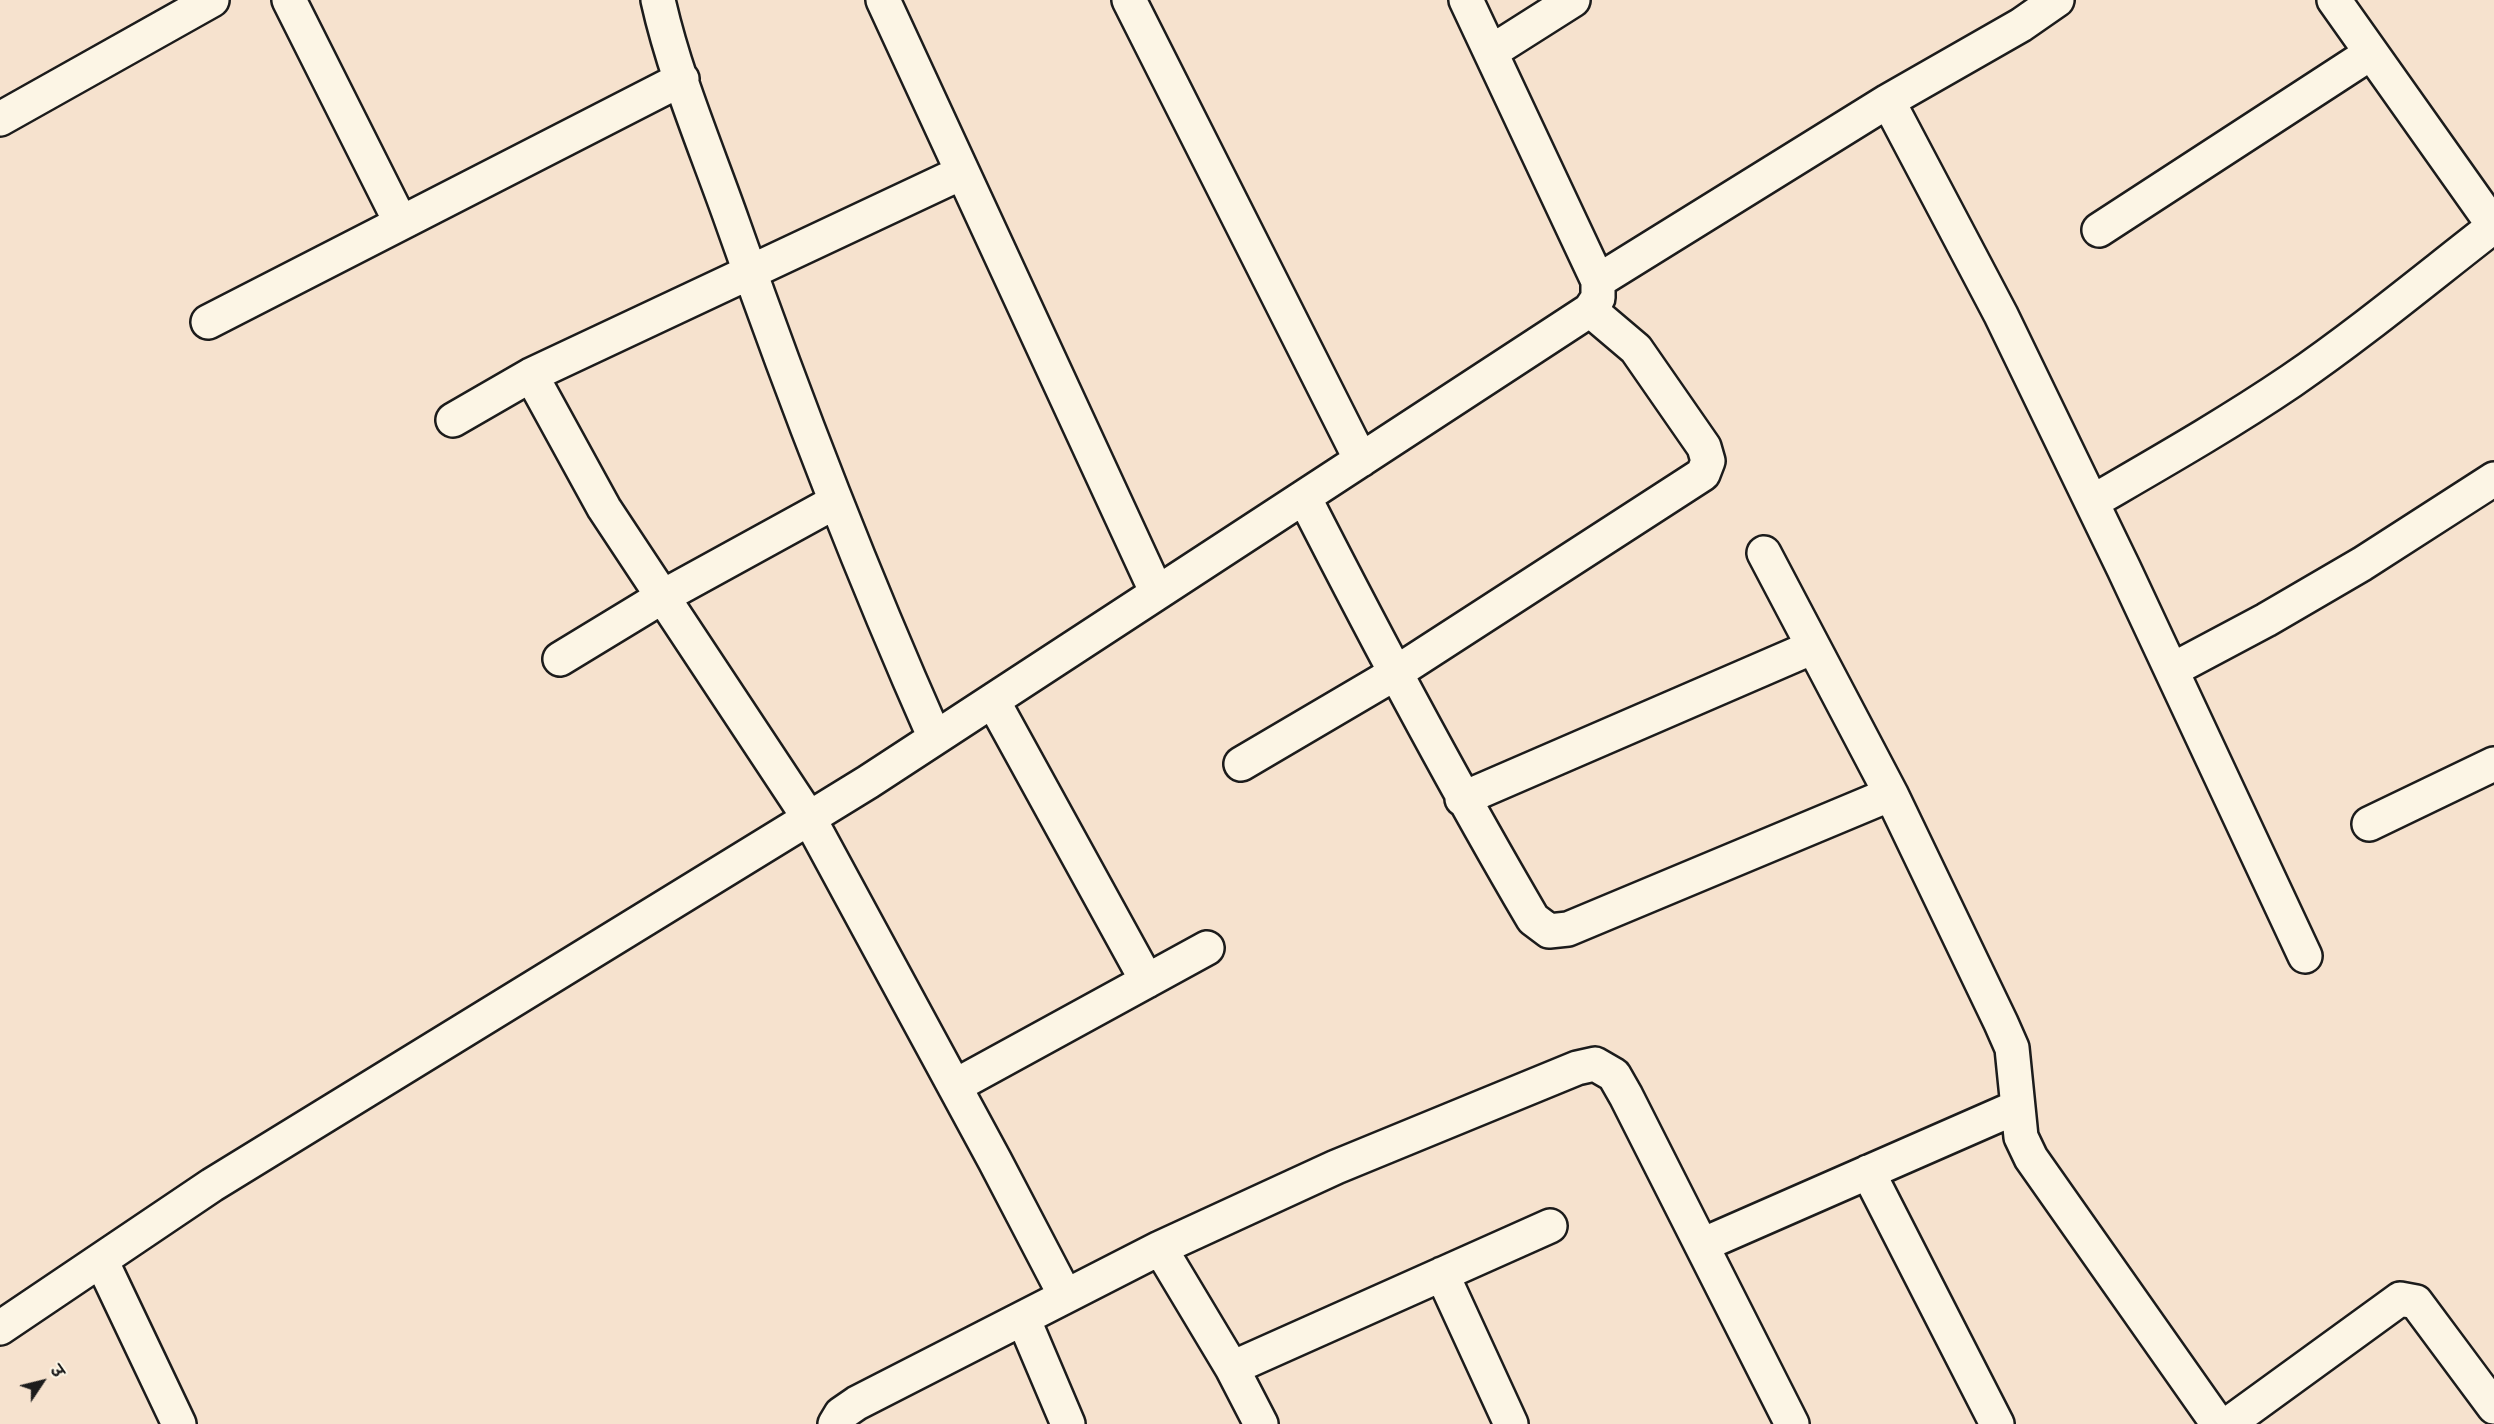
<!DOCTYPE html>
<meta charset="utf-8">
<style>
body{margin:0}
#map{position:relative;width:2494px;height:1424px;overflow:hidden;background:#f6e2ce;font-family:"Comic Neue","Playpen Sans Deva",sans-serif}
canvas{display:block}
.north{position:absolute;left:12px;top:1352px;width:60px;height:60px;-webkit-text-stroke:4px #fcf5e5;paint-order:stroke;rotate:55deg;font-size:16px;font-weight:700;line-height:24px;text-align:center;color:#1c1c1c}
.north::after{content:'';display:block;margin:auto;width:21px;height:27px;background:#1c1c1c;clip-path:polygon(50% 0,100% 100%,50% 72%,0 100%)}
</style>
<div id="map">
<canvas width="2494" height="1424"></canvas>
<div class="north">उ</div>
</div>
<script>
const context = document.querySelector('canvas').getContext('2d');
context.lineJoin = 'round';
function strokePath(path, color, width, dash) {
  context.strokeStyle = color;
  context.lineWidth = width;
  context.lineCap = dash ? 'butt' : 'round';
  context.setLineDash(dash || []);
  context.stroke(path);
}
const street = new Path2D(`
 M289 0 401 223
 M658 0C675 76 707 150 733 224 794 398 860 569 935 738
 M883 0 1157 593
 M1129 0 1361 460
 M1491 52 1573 0
 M1888 101 2001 315 2124 569 2305 956
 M0 119 212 0
 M2099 230 2371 53
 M1598 281 1888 101 2021 25 2057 0
 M208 322 682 79
 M531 375 604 508 809 818 995 1161 1065 1295
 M453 420 531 375 961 173
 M1304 497C1377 640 1452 781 1533 919L1549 931 1568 929 1891 794
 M2092 502C2159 463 2226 425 2291 381 2361 333 2427 278 2494 226L2334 0
 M1764 553 1891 794 2001 1023 2012 1048 2021 1137 2031 1158 2218 1424
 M560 659 662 597 835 502
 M2172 670 2266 620 2362 564 2494 479
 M993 701 1147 981
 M1241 764 1394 674 1703 474 1708 461 1704 447 1636 349 1590 310
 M1462 799 1813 647
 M2369 824 2494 764
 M955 1086 1207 948
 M1868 1172 1997 1424
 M1702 1245 2017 1107
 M1160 1248 1232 1368 1261 1424
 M101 1260 179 1424
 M1442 1274 1511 1424
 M1023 1318 1068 1424
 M0 1328 212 1185 868 782 1590 310 1598 298V281L1466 0
 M1232 1368 1550 1226
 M835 1424 841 1414 857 1403 1160 1248 1336 1167 1577 1068 1595 1064 1614 1075 1626 1096 1792 1424
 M2228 1424 2400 1299 2416 1302 2494 1407`);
strokePath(street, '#1c1c1c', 38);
strokePath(street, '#fcf5e5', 33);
</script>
